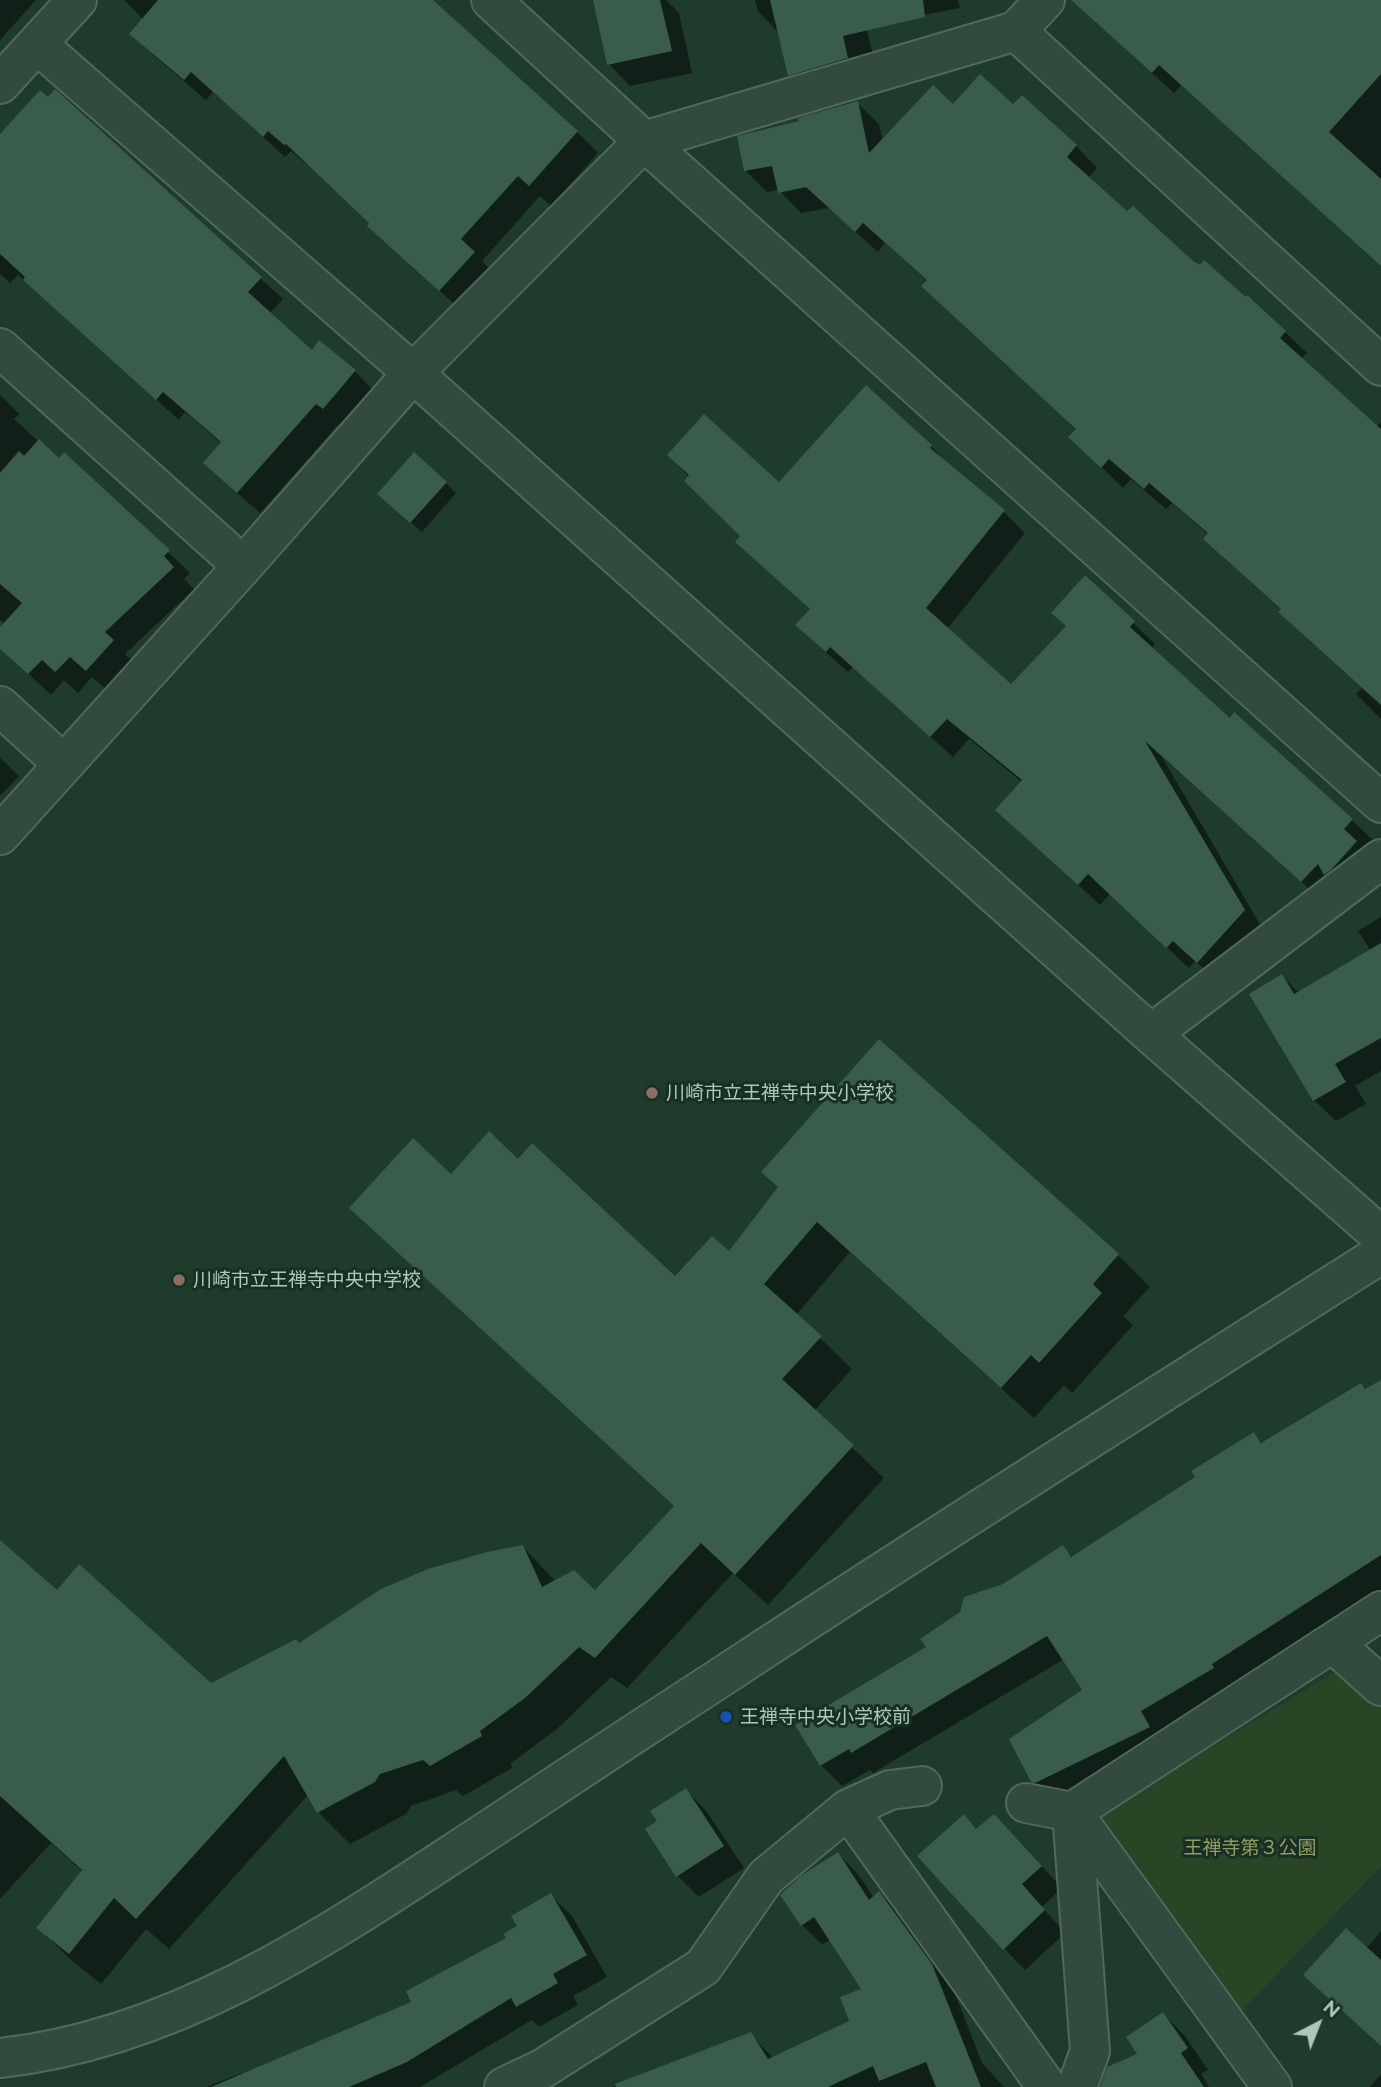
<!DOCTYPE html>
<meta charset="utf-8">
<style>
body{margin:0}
#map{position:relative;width:1381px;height:2087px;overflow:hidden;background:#1f3b2c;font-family:Raleway,sans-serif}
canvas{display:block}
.north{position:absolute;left:1283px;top:1989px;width:70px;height:70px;-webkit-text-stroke:5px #183024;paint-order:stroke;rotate:42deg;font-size:19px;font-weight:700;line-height:28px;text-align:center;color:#adc8bb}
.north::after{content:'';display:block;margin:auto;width:24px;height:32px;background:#adc8bb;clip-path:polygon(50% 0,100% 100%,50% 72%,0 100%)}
</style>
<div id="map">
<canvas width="1381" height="2087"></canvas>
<div class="north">N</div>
</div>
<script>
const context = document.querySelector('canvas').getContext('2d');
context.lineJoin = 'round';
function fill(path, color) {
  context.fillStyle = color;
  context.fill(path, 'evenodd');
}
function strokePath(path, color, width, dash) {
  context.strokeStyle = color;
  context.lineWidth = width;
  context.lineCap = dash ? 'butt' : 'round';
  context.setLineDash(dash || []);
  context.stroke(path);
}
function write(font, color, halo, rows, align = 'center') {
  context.font = font + ' Raleway,"Noto Sans JP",sans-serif';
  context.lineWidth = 6;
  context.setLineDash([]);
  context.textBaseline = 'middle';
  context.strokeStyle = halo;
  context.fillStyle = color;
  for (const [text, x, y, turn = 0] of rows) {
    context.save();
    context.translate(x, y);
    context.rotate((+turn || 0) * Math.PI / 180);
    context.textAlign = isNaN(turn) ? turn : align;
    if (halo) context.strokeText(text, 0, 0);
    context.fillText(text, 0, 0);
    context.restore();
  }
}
const green = new Path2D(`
 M1338 1670 1381 1706V1866L1236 2017 1096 1817Z`);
const shadow = new Path2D(`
 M0 0H36L0 40Z
 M124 0H420L577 132 598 153 551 206 540 196 482 261 495 274 462 311 391 247 371 224 308 164 307 165 291 151 285 157 213 92 206 100 153 55 132 34 144 20Z
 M594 0H666L679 13 692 73 630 86 609 64Z
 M755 0H958L960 8 866 26 873 55 811 96 789 75 779 33 758 11Z
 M1071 0H1370L1381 11V264L1182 85 1174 93Z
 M55 91 283 299 269 314 312 352 355 371 376 393 346 429 339 424 260 513 227 484 222 444 185 412 179 420 18 275 10 283 0 274V147Z
 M857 103 879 124 883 142 953 107 1013 106 1076 146 1097 168 1088 178 1128 214 1285 332 1307 353 1301 359 1376 427 1381 422V719L1356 694 1362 688 1301 633 1280 612 1282 610 1226 560 1205 539 1209 535 1172 503 1166 509 1131 479 1123 488 1092 458 1077 430 928 281 885 243 878 252 829 208 801 213 779 190 767 192 746 171 801 122Z
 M0 395 19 414 14 419 59 460 65 454 190 573 184 579 194 589 125 654 134 663 108 691 92 677 78 693 64 680 51 695 0 647V630L5 624 0 620Z
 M931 446 951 468 1004 512 1025 533 947 629 1011 687 1067 626 1085 578 1155 644 1151 649 1230 720 1352 820 1374 841 1324 902 1162 757 1265 933 1220 983 1195 961 1189 968 1110 894 1100 905 997 810 1022 782 969 739 953 757 853 667 848 672 819 646 798 625 811 610 737 542 742 536 669 455 779 484Z
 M446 483 456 493 422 532 390 504Z
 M0 758 19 776 0 796Z
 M1381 917V1071L1355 1086 1366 1104 1336 1121 1314 1100 1282 976 1299 993 1371 951 1358 931Z
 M879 1042 1118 1255 1150 1287 1123 1316 1133 1325 1072 1393 1064 1385 1034 1418 850 1252 796 1315 852 1369 814 1411 884 1478 768 1605 733 1573 627 1688 611 1677 557 1729 511 1763 512 1768 463 1796 456 1790 411 1806 406 1814 350 1844 318 1812 308 1795 169 1949 146 1929 101 1984 70 1959 38 1928 83 1872 51 1843 0 1899V1542L57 1592 211 1686 300 1644 523 1547 556 1582 595 1592 675 1507 383 1239 351 1208 451 1176 518 1161 675 1279 729 1254 780 1188Z
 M1361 1385 1381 1398V1591L1232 1686 1054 1802 1033 1781 1084 1691 1064 1659 873 1773 870 1770 842 1786 821 1765 928 1648 1004 1586 1062 1547 1073 1558 1197 1477 1254 1434 1263 1443Z
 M686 1790 707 1812 744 1868 699 1897 678 1876 659 1822Z
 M964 1817 977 1830 1015 1837 1062 1888 1042 1907 1065 1933 1025 1970 1004 1948Z
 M838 1854 858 1874 874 1898 879 1893 899 1913 952 1986 982 2063 1004 2087H612L750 2034 774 2059 851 2022 864 1990 831 1939 822 1945 802 1925Z
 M550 1895 572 1916 607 1977 573 1996 578 2005 539 2027 532 2020 420 2087H206L242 2073 243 2075 413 2003 509 1939Z
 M1381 1931V2045L1306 1975 1366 1949Z
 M1163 2014 1184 2035 1208 2070 1201 2074 1209 2087H1119Z
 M1381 2074V2087H1370Z`);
const building = new Path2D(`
 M158 0H433L578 131 529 186 518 176 461 239 475 252 439 291 367 226 369 223 286 144 284 145 268 131 263 137 191 72 184 80 129 34Z
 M593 0H660L672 51 607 65Z
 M770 0H923L925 17 843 36 848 58 788 76Z
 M1071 0H1381V74L1329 132 1381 179V266L1159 65 1152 73Z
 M980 74 1013 104 1022 95 1077 145 1067 157 1127 211 1133 206 1193 261 1200 265 1204 260 1246 297 1247 295 1286 331 1280 338 1381 429V705L1278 612 1281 609 1203 539 1208 533 1149 483 1144 489 1109 459 1101 468 1068 437 1076 429 921 286 927 280 863 223 855 232 806 187 778 193 772 166 744 171 737 136 799 121 798 118 858 101 869 153 933 85 953 104Z
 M55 89 262 277 248 292 312 350 319 340 356 370 323 409 316 404 237 493 203 463 221 442 163 392 156 400 23 280 25 277 0 254V134L40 90 48 97Z
 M866 385 932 445 930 448 1005 510 926 608 1011 684 1066 626 1051 613 1085 575 1135 621 1130 627 1230 718 1234 712 1353 819 1344 829 1357 841 1331 870 1324 875 1318 864 1301 882 1145 741 1245 910 1197 963 1173 941 1166 948 1088 874 1078 885 995 810 1022 780 947 719 930 737 830 647 826 652 795 625 810 609 735 542 740 536 684 481 689 475 667 455 704 414 779 482Z
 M39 439 59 458 64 452 170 550 164 556 174 567 105 632 114 640 86 671 70 657 55 672 42 660 28 674 0 649V627L22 603 0 584V473L19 451 24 456Z
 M414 452 447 482 410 523 377 494Z
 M1381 943V1038L1335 1064 1346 1082 1313 1101 1249 994 1282 974 1294 994Z
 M879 1039 1119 1254 1093 1284 1102 1293 1039 1363 1031 1355 1001 1388 817 1222 764 1284 822 1336 782 1379 854 1445 735 1575 701 1543 595 1658 579 1647 525 1698 480 1731 482 1736 430 1766 423 1760 380 1774 375 1782 317 1813 284 1756 136 1919 114 1898 69 1954 36 1928 82 1870 0 1796V1540L57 1590 79 1564 211 1683 296 1639 299 1643 381 1589 428 1569 487 1552 523 1545 542 1587 574 1570 595 1590 674 1506 349 1208 413 1138 451 1174 489 1131 518 1159 532 1143 675 1276 712 1236 729 1251 778 1187 761 1172Z
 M1381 1380V1555L1212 1664 1214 1668 1141 1711 1150 1727 1035 1783 1031 1782 1009 1739 1082 1690 1047 1636 851 1753 849 1749 820 1766 795 1725 926 1647 920 1639 960 1612 964 1597 1003 1584 1063 1545 1071 1557 1195 1477 1191 1471 1254 1432 1261 1443 1361 1383 1365 1389Z
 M686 1788 724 1846 676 1877 645 1829 657 1821 650 1811Z
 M964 1814 976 1829 994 1814 1042 1866 1022 1884 1045 1910 1003 1950 917 1856Z
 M838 1852 869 1900 879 1891 932 1964 981 2087H936L926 2062 879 2081 873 2066 828 2087H616L615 2084 751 2032 768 2059 849 2021 840 1997 861 1989 814 1917 801 1926 780 1895 802 1875Z
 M551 1893 587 1955 553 1974 558 1983 516 2007 511 1998 407 2062 349 2087H211L411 2002 406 1991 506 1938 503 1934 517 1926 511 1916Z
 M1346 1928 1381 1960V2046L1303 1975Z
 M1163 2012 1188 2048 1181 2053 1204 2087H1100L1107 2067 1137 2054 1126 2037Z`);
const minor = new Path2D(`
 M491 0 644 141 1381 803
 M1016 31 1381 366
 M37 44 413 373 1151 1034 1381 1236
 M0 84 77 0
 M0 348 243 566
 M0 706 62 763
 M0 835 243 566 413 373 644 141 1016 31 1045 0
 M1151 1034 1381 859
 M1333 1643 1381 1686
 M1026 1803 1072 1812 1381 1611
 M848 1809 1047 2087
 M1072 1812 1272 2087
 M1072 1812 1090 2051 1077 2087
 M504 2087 542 2069 703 1967 766 1877 848 1809 890 1790 922 1786`);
const tertiary = new Path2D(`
 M0 2058C176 2039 327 1936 472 1841 559 1783 647 1725 735 1668 949 1527 1165 1391 1381 1254`);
const markers = [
 [652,1093,7,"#8d6e63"],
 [179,1280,7,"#8d6e63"],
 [726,1717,7,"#1a4fb4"]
];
const poiNames = [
 ["川崎市立王禅寺中央小学校",666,1093],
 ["川崎市立王禅寺中央中学校",193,1280],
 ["王禅寺中央小学校前",740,1717]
];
const parkNames = [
 ["王禅寺第３公園",1250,1848]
];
fill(green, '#2a4426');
fill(shadow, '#0007');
fill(building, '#3a5c4a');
strokePath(minor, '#50695d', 42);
strokePath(tertiary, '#50695d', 42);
strokePath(minor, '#334b3f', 38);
strokePath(tertiary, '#334b3f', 38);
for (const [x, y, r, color] of markers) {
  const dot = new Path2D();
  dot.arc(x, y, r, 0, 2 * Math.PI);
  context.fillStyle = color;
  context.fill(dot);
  strokePath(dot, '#183024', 2.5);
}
write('19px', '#adc8bb', '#183024', poiNames, 'left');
write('19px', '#949b62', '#183024', parkNames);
</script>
